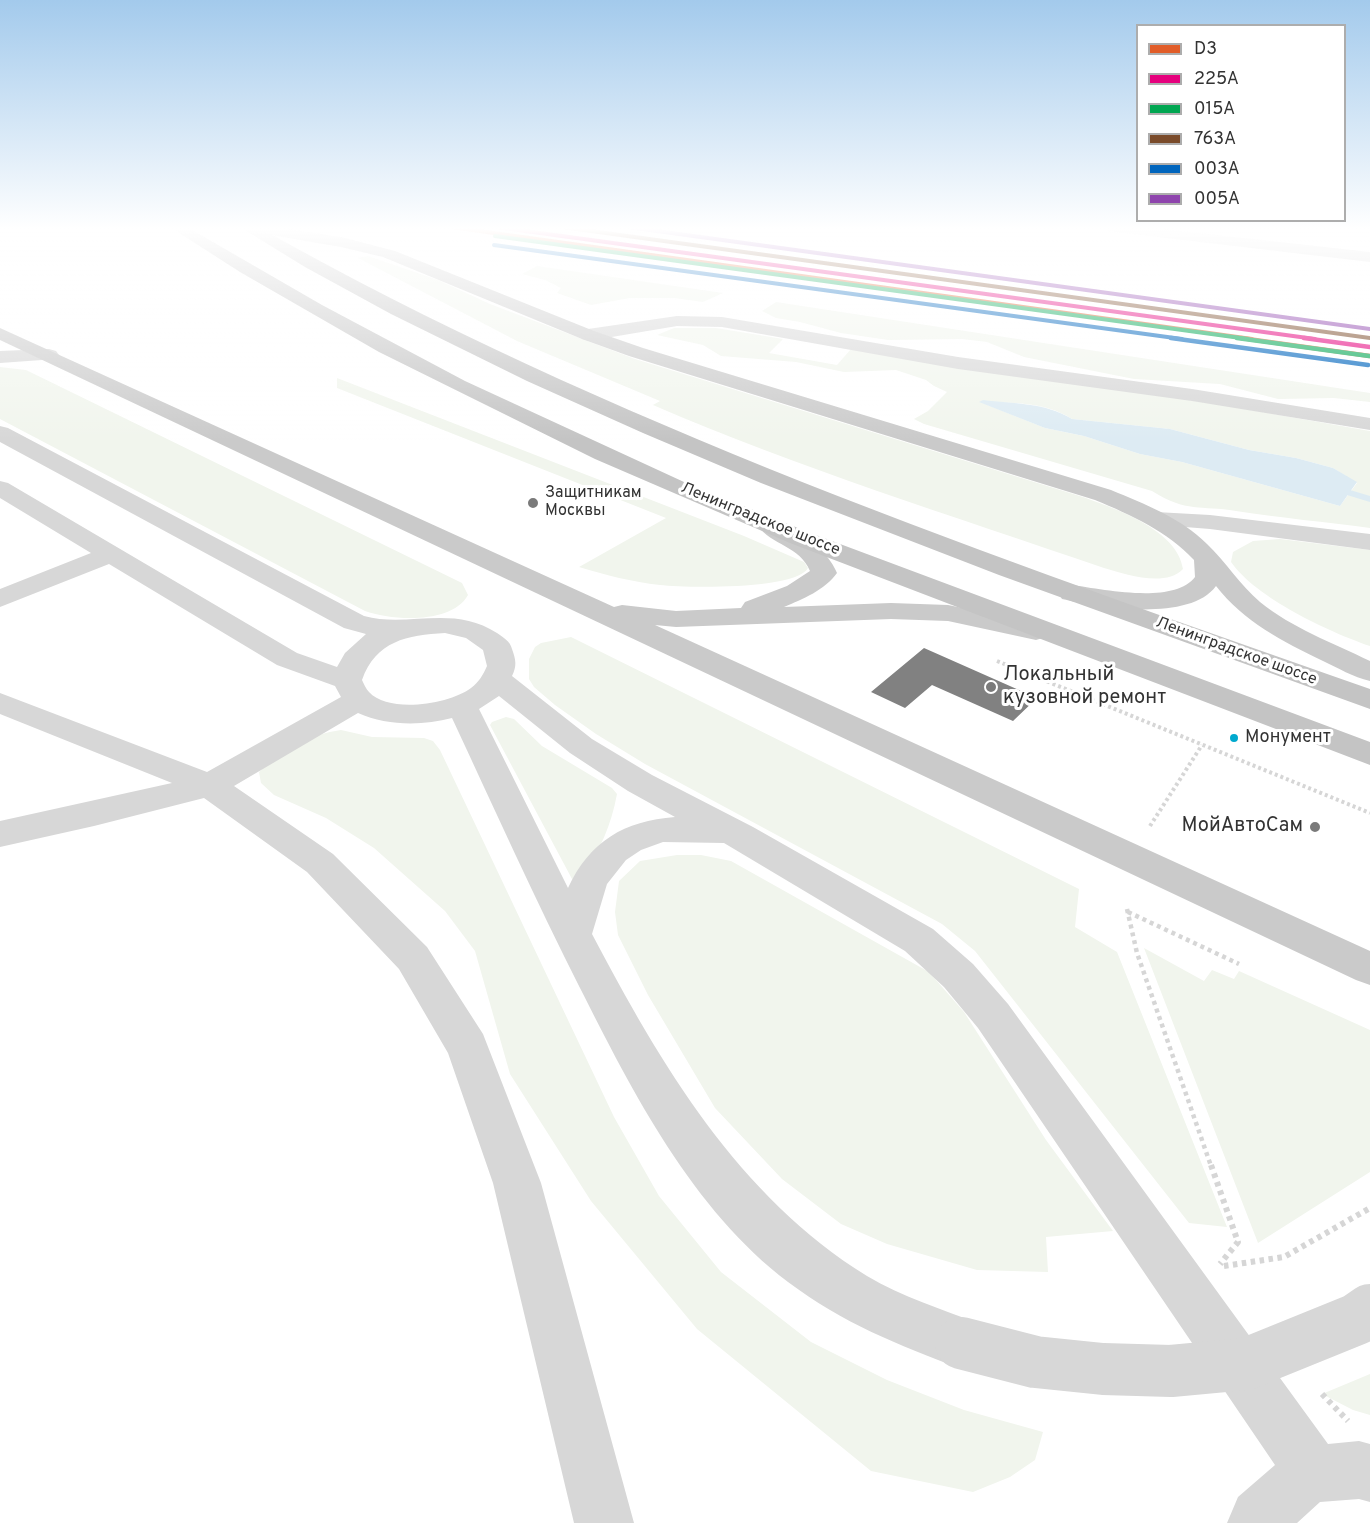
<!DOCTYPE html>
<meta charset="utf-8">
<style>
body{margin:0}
#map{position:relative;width:1370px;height:1523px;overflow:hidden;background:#fff;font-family:Overpass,sans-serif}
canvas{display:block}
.legend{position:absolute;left:1136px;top:24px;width:210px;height:198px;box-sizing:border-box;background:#fff;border:2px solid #adadad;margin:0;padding:8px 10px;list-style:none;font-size:18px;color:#333}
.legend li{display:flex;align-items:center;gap:12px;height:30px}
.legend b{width:30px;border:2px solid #adadad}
</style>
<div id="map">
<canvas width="1370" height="1523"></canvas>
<ul class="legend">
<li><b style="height:8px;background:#e15d29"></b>D3</li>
<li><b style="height:8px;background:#e5007d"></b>225А</li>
<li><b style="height:8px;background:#00a651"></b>015А</li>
<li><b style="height:8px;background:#7a4b2a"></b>763А</li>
<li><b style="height:8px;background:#0065bd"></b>003А</li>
<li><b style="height:8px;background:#8e44ad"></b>005А</li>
</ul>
</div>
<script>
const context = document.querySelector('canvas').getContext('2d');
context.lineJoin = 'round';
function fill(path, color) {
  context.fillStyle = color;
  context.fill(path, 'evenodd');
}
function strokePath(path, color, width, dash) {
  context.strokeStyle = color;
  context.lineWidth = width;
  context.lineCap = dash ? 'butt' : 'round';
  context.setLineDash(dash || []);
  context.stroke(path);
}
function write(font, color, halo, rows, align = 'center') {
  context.font = font + ' Overpass,sans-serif';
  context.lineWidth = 6;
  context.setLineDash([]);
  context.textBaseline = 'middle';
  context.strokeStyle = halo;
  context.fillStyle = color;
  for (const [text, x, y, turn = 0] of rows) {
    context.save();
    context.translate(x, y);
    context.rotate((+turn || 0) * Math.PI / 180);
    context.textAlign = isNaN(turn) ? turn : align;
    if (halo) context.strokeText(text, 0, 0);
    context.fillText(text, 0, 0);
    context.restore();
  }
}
const green = new Path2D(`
 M368 256 438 280 490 304 635 359 1083 497C1114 508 1178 530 1183 569 1165 588 1125 574 1104 568 953 516 799 468 653 405L660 401 517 341 358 258Z
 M537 266 723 293 703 302 674 298H630L591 305 557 293 561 288 545 280 522 274Z
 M776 302 1370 393V402L1334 398 1278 399 1220 384 1134 379 1024 357 987 342 962 339 888 340 841 333 800 322 776 318 762 311Z
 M674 328H716L783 339 769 353 837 365 851 349 1222 405 1370 431V528C1326 522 1281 518 1236 511 1200 505 1187 513 1152 491L924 424 914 419 928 411 947 392 934 386 926 380 896 370 844 372 796 362 721 356 703 345 657 335ZM980 402C1012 403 1044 401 1072 419L1170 429 1249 450 1296 458 1333 468 1357 483 1340 506 1182 462 1140 454 1084 436 1045 428Z
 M0 367 26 370 462 583 468 595C452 624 393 621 365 611L0 419Z
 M337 378 744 536 804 562 808 568C796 590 686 588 660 585 632 582 606 575 579 567L666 518 337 388Z
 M1280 539 1370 550V646C1329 632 1256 598 1231 562L1233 552 1253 541Z
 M571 637 1079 889 1075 927 1117 952 1227 1227 1189 1223 975 951 942 924 645 764 596 734 555 705 534 687 529 679V659L535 647 541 643Z
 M506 717 514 719 542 746 612 788 617 794C611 826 600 850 582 877L572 879 490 725 492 722Z
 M341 730 372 737 424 738 433 741 440 750 614 1117 659 1196 721 1272 811 1342 887 1380 964 1410 1043 1432 1035 1460 1010 1477 973 1492 871 1471 697 1329 591 1201 510 1074 475 951 445 911 374 848 326 818 274 795 261 783 259 772C281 750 311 734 341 730Z
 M677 855H701L731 861 929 972 964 1012 1046 1140 1113 1231 1046 1237 1048 1272 977 1270 887 1244 841 1224 782 1179 715 1108 648 995 618 935 615 912 619 881 640 861Z
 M1144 948 1204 981 1212 970 1234 979 1239 971 1370 1030V1172L1258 1243Z
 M1370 1374V1415L1353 1410 1322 1394Z`);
const water = new Path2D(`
 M983 400C1014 404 1044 402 1072 419L1170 429 1249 450 1296 458 1333 468 1357 482 1340 506 1182 462 1140 454 1084 436 1045 428 979 402Z`);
const stream = new Path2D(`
 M1350 490 1370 496V502L1347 495V491Z`);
const building = new Path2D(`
 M924 648 1037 698 1013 721 932 685 905 708 871 692Z`);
const pathFar2 = new Path2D(`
 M997 661 1370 813
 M1150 826 1202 745`);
const pathFar1 = new Path2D(`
 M1127 909 1137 953 1211 1166
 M1128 912 1239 964`);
const path = new Path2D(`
 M1211 1165 1238 1242 1220 1264
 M1224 1266 1284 1257 1370 1208
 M1322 1394 1348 1421`);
const minor = new Path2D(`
 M1100 227H1145L1370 252V262L1107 231Z
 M677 316 722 317 958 357 1192 389 1370 418V430L1192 401 958 369 722 327 677 326 588 341 582 339 579 335 582 331 588 329Z
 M49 349 56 351 59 355 56 359 0 363V351Z
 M0 426 8 428 364 616C408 628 453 604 497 633 504 638 510 641 512 649 516 660 517 666 512 676L592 739 652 775 753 827 933 929 973 964 1008 1004 1328 1444 1359 1441 1370 1444V1502L1359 1499 1320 1502 1297 1523H1227L1238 1497 1275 1465 978 1028 944 987 905 951 724 843 663 842 641 850 626 860 607 884 592 934C661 1065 738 1196 867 1276 902 1297 942 1309 980 1324L987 1343 980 1362 961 1369C897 1344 844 1324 788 1282 692 1209 633 1093 580 988 535 899 494 808 452 718 422 726 387 726 358 713L234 786 333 854 427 947 483 1034 541 1183 634 1523H574L493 1183 448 1053 399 969 307 872 204 798 94 826 0 847V821L172 783 0 714V693L207 772 341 697 335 686 277 665 109 564 0 607V589L91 553 0 498V481L8 483 297 653 337 667 345 653 366 634 344 628 0 442ZM445 633 466 638 483 650 487 666C483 675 479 682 471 688 450 704 389 714 369 692 366 689 364 684 362 680 376 641 407 635 445 633ZM499 696 570 753 628 791 675 817C624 821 590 841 568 888L479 709Z
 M1156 512 1210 515 1370 534V550L1210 529 1147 524 1144 519 1147 514Z`);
const major = new Path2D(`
 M241 227H275L341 237 395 251 594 331 643 348 1111 490C1145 504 1181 518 1207 544 1226 562 1240 585 1260 602 1292 628 1333 643 1370 661V681C1353 677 1338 668 1323 661 1282 641 1244 622 1216 586 1190 622 1100 608 1062 599L1058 593 1062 587 1072 585C1102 589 1174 605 1195 577L1194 560C1167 531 1131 515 1095 500L629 356 582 339 383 257 341 247 248 231Z
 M0 328 614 607 622 605 676 611 741 608 745 602 787 586 810 571C800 546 771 545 758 526L761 521C789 514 827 549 837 573 825 590 803 599 784 607L891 603 948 605 1046 625 1050 631 1046 637 1036 640 948 621 891 619 676 627 655 625 1370 951V985L1356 980 0 340Z`);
const highway = new Path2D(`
 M170 227H187L322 305 465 381 684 482 808 532 1370 742V765L790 543 595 459 379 352 240 272Z
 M240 227H258C609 425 991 556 1370 689V709L999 575 761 483 643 433 527 381 391 314 305 267Z`);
const minorBridge = new Path2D(`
 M961 1343 1035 1362 1103 1369 1171 1371 1246 1364 1357 1319 1370 1310`);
const rail1Far1 = new Path2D(`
 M451 227 1252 339`);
const rail1 = new Path2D(`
 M1241 338 1370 356`);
const rail2Far1 = new Path2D(`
 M496 227 1315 339`);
const rail2 = new Path2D(`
 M1304 338 1370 347`);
const rail3Far1 = new Path2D(`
 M495 236 1248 339`);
const rail3 = new Path2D(`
 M1237 338 1369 356`);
const rail4 = new Path2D(`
 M562 227 1370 338`);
const rail5Far1 = new Path2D(`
 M494 245 1182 339`);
const rail5 = new Path2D(`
 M1171 338 1368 365`);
const rail6 = new Path2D(`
 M628 227 1370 329`);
const markers = [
 [533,503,6,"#7a7a7a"],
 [991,687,6,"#7a7a7a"],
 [1234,738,5,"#00a9ce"],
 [1315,827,6,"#7a7a7a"]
];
const farPoinames = [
 ["Защитникам",545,494],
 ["Москвы",545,512]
];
const farStreetnames = [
 ["Ленинградское шоссе",760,520,22],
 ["Ленинградское шоссе",1236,652,20]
];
const busNames = [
 ["Монумент",1245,738]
];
const poiNames = [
 ["Локальный",1003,676],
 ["кузовной ремонт",1003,699],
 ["МойАвтоСам",1303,827,"right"]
];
fill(green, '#f1f5ed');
fill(water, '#ddebf3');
fill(stream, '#ddebf3');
fill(building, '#818181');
strokePath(pathFar2, '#d6d6d6', 4, [3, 3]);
strokePath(pathFar1, '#d6d6d6', 4.5, [4, 4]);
strokePath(path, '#d6d6d6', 6, [4.5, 4.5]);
fill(minor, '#d7d7d7');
fill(major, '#cacaca');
fill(highway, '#c4c4c4');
strokePath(minorBridge, '#d7d7d7', 52);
strokePath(rail1Far1, '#e15d29', 4);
strokePath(rail1, '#e15d29', 4.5);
strokePath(rail2Far1, '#e5007d', 4);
strokePath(rail2, '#e5007d', 4.5);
strokePath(rail3Far1, '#00a651', 4);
strokePath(rail3, '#00a651', 4.5);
strokePath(rail4, '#7a4b2a', 4);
strokePath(rail5Far1, '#0065bd', 4);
strokePath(rail5, '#0065bd', 4.5);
strokePath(rail6, '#8e44ad', 4);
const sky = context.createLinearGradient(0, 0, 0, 440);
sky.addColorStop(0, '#a3caec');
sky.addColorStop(0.52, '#fff');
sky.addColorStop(1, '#ffffff00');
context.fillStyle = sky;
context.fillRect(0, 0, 1370, 440);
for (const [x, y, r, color] of markers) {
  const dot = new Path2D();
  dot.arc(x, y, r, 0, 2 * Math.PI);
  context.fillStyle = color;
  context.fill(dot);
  strokePath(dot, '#fff', 2);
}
write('16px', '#333', '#fff', farPoinames, 'left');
write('16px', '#333', '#fff', farStreetnames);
write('18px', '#333', '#fff', busNames, 'left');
write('20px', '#333', '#fff', poiNames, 'left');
</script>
